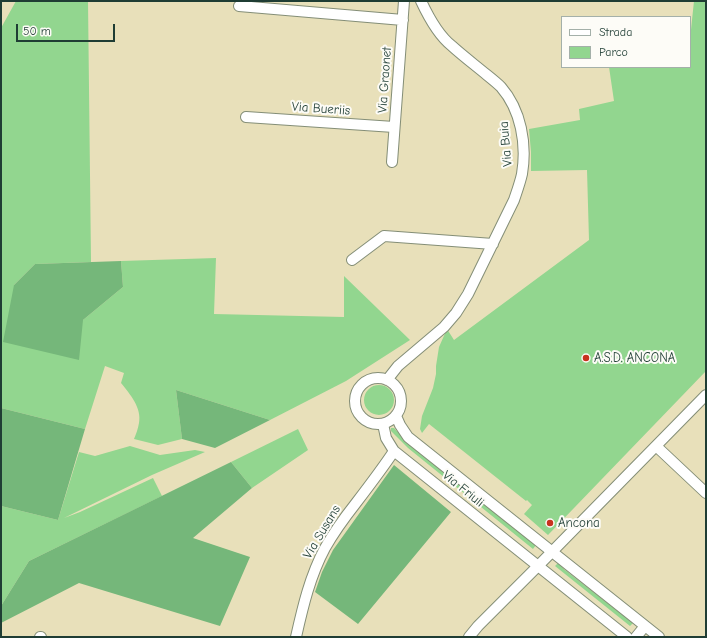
<!DOCTYPE html>
<style>
body{margin:0}
#map{position:relative;width:707px;height:638px;overflow:hidden;background:#e8e0ba;font-family:"Comic Neue",sans-serif}
canvas{display:block}
.frame{position:absolute;inset:0;border:2px solid #1f3d34;pointer-events:none}
.legend{position:absolute;left:561px;top:16px;width:130px;height:52px;box-sizing:border-box;background:#fdfcf7;border:1px solid #a4b0a9;margin:0;padding:5px 7px;list-style:none;font-size:12px;color:#1f3d34}
.legend li{display:flex;align-items:center;gap:8px;height:20px}
.legend b{width:20px;border:1px solid #a4b0a9}
.scale{position:absolute;left:16px;top:24px;width:99px;height:18px;box-sizing:border-box;border:2px solid #1f3d34;border-top:0;padding-left:5px;font-size:12px;line-height:14px;white-space:nowrap;color:#1f3d34;-webkit-text-stroke:3px #fdfcf7;paint-order:stroke}
</style>
<div id="map">
<canvas width="707" height="638"></canvas>
<div class="frame"></div>
<ul class="legend">
<li><b style="height:5px;background:#fff"></b>Strada</li>
<li><b style="height:11px;background:#92d68f"></b>Parco</li>
</ul>
<div class="scale">50 m</div>
</div>
<script>
const context = document.querySelector('canvas').getContext('2d');
context.lineJoin = 'round';
function fill(path, color) {
  context.fillStyle = color;
  context.fill(path, 'evenodd');
}
function strokePath(path, color, width, dash) {
  context.strokeStyle = color;
  context.lineWidth = width;
  context.lineCap = dash ? 'butt' : 'round';
  context.setLineDash(dash || []);
  context.stroke(path);
}
function write(font, color, halo, rows, align = 'center') {
  context.font = font + ' "Comic Neue",sans-serif';
  context.lineWidth = 4;
  context.setLineDash([]);
  context.textBaseline = 'middle';
  context.strokeStyle = halo;
  context.fillStyle = color;
  for (const [text, x, y, turn = 0] of rows) {
    context.save();
    context.translate(x, y);
    context.rotate((+turn || 0) * Math.PI / 180);
    context.textAlign = isNaN(turn) ? turn : align;
    if (halo) context.strokeText(text, 0, 0);
    context.fillText(text, 0, 0);
    context.restore();
  }
}
const green = new Path2D(`
 M16 1H88L91 262 35 264 14 285 83 320 123 287 121 261 216 258 214 314 344 317V276L410 340 346 381 270 420 176 390 182 439 158 445 134 439C136 434 138 429 139 423 142 408 130 394 121 383L124 373 105 366 85 429 1 408V28Z
 M694 1H706V371L548 535 524 514 532 505 527 500 526 501 429 424 422 433 420 429 422 416 433 388 436 374V366L439 347 447 329 454 340 589 240 587 170 531 171V152L529 129 580 120 579 109 614 101 609 67H690V39Z
 M364 400a15 15 0 1 1 30 0a15 15 0 1 1-30 0Z
 M391 428H394L409 444 536 545 533 549 408 448 391 431Z
 M298 429 308 450 252 488 231 462Z
 M130 446 160 455 195 450 205 452 152 475 64 518 80 512 153 478 162 496 29 561 1 606V506L58 520 79 452 95 456Z
 M558 563 565 570 633 623 630 626 555 566Z`);
const forest = new Path2D(`
 M121 261 123 287 83 320 79 360 3 342 14 285 35 264Z
 M176 390 270 420 215 448 182 439Z
 M1 408 85 429 58 520 1 506Z
 M231 462 252 488 193 538 250 557 220 626 79 583 1 623V606L29 561Z
 M394 465 451 512 358 624 315 592 322 572 333 550Z`);
const street = new Path2D(`
 M239 6 403 20
 M246 117 394 127
 M392 162 404 1
 M352 260 384 236 493 244
 M355 401a23 23 0 1 1 46 0a23 23 0 1 1-46 0Z
 M387 380 398 366 444 327 456 313 468 294 514 200C517 191 520 183 522 174 527 144 521 110 501 87 497 83 492 79 487 75 475 65 463 56 452 46 439 36 428 16 421 1
 M396 416 400 425 408 437 659 637
 M383 424 386 438 394 451 627 637
 M656 446 706 493
 M40 637H41
 M296 637C303 606 310 576 325 548 334 532 345 517 356 503 369 486 382 469 394 451
 M469 637 478 626 538 566 706 395
 M636 637 645 626`);
const markers = [
 [586,358,4,"#c8321e"],
 [550,523,4,"#c8321e"]
];
const streetNames = [
 ["Via Graonet",385,80,-86],
 ["Via Bueriis",321,109,4],
 ["Via Buia",506,144,-95],
 ["Via Friuli",463,489,39],
 ["Via Susans",322,532,-59]
];
const poiNames = [
 ["A.S.D. ANCONA",594,358],
 ["Ancona",558,523]
];
fill(green, '#92d68f');
fill(forest, '#75b77a');
strokePath(street, '#848e77', 12);
strokePath(street, '#fff', 10);
for (const [x, y, r, color] of markers) {
  const dot = new Path2D();
  dot.arc(x, y, r, 0, 2 * Math.PI);
  context.fillStyle = color;
  context.fill(dot);
  strokePath(dot, '#fdfcf7', 1.5);
}
write('13px', '#1f3d34', '#fdfcf7', streetNames);
write('13px', '#1f3d34', '#fdfcf7', poiNames, 'left');
</script>
